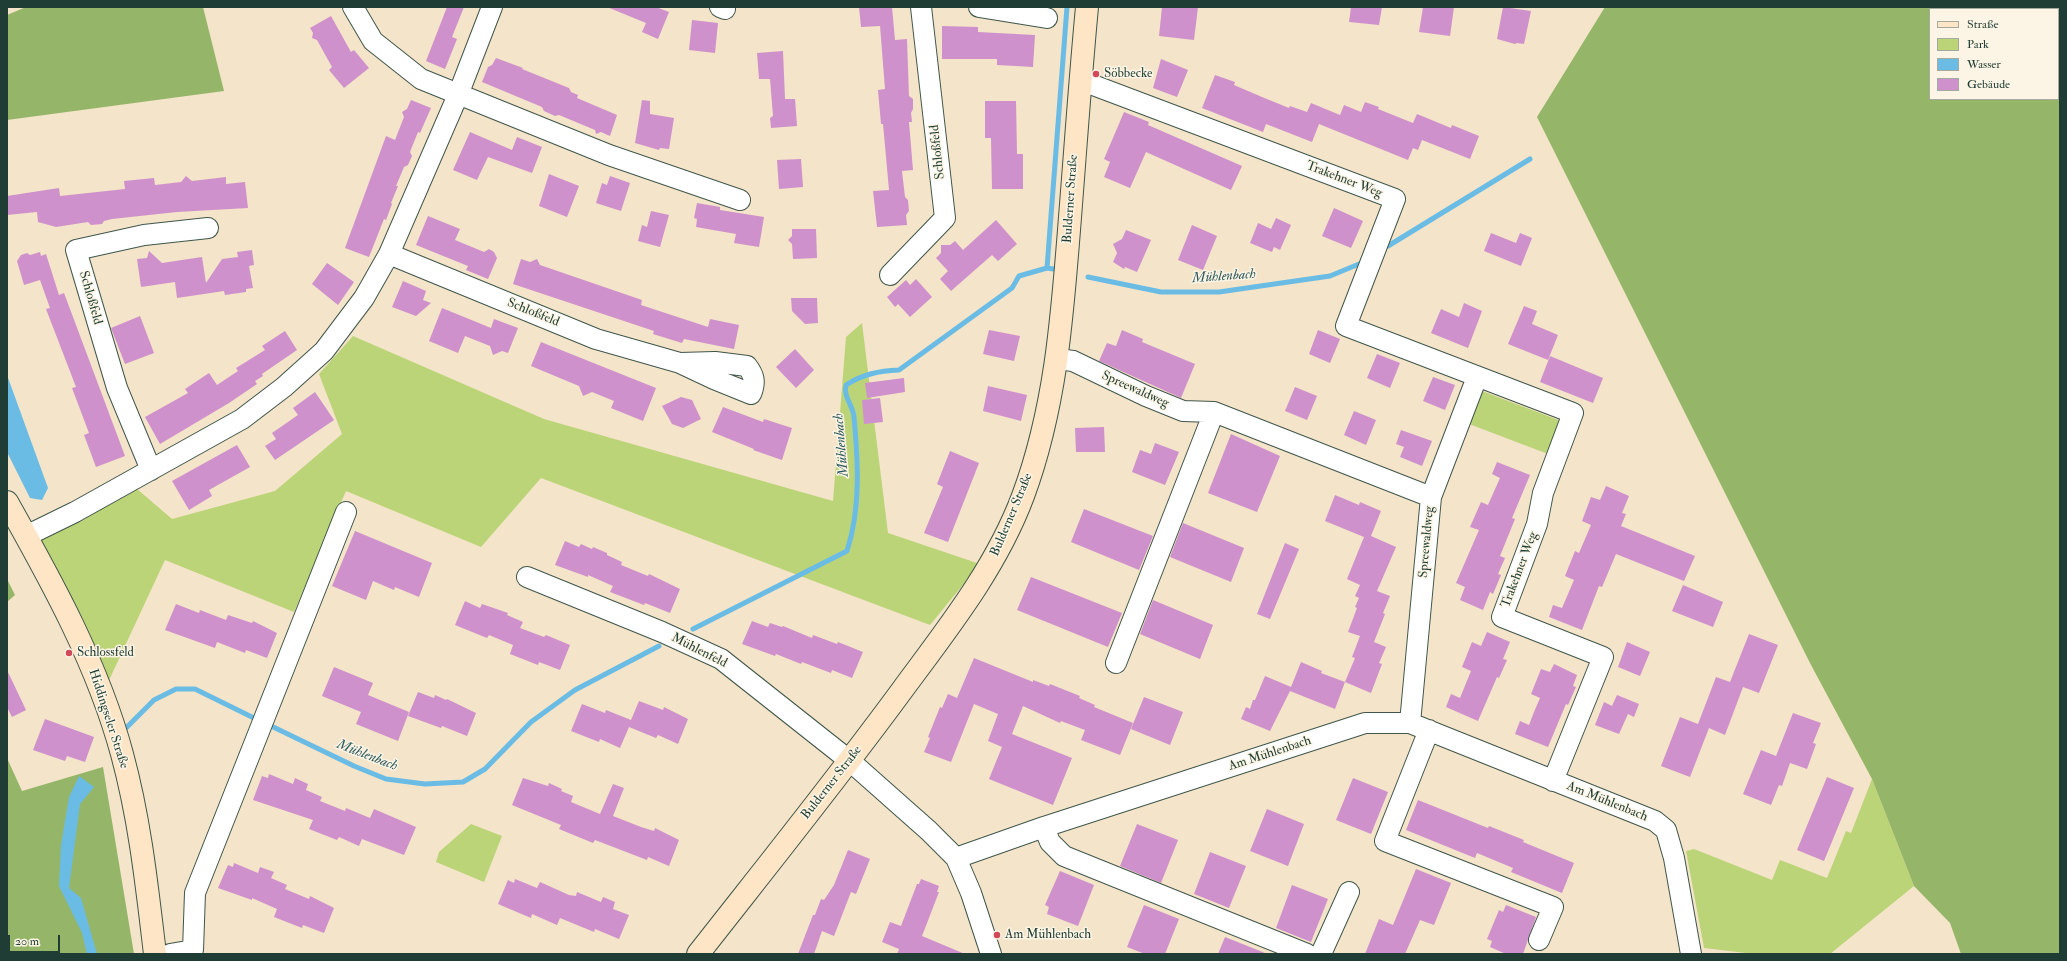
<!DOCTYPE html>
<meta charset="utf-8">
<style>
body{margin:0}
#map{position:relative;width:2067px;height:961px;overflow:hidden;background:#f4e4c9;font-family:"IM FELL Double Pica",serif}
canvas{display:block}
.frame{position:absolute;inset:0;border:8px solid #1f3d34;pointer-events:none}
.legend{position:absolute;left:1929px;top:8px;width:130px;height:92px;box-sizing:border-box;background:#fcf5e5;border:1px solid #a4ab9e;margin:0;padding:5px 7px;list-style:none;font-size:12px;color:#1f3d34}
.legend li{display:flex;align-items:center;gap:8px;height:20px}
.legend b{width:20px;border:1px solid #a4ab9e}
.scale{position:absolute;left:8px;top:935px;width:52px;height:18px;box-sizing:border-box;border:2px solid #1f3d34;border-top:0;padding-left:5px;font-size:12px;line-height:14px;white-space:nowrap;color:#1f3d34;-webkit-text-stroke:3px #fcf5e5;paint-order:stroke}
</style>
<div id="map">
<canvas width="2067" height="961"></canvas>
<div class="frame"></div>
<ul class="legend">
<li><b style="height:5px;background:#fee5c5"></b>Straße</li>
<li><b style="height:11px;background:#bcd478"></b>Park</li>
<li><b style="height:11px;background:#6abce5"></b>Wasser</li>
<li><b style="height:11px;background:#cf91cb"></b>Gebäude</li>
</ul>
<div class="scale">20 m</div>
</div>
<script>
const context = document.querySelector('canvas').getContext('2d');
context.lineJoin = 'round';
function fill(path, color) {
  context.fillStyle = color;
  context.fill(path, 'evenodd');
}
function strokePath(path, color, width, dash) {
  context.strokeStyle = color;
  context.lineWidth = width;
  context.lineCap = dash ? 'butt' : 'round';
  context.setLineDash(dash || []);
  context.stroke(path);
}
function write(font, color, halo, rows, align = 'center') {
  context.font = font + ' "IM FELL Double Pica",serif';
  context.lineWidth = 3;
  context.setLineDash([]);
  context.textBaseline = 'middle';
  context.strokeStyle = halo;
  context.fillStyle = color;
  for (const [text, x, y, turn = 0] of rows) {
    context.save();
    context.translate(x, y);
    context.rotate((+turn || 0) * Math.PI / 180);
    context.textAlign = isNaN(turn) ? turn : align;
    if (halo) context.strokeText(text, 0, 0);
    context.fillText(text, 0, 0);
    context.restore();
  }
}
const green = new Path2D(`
 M862 323 888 533 980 564 930 625 541 478 481 547 346 491 294 612 165 560 104 691 37 536 129 482 172 519 275 491 342 434 319 374 353 336 544 419 833 501 846 337Z
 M1482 391 1561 421 1548 454 1469 424Z
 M1872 779 1914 886 1830 954H1754L1704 948 1686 851 1694 849 1772 880 1780 860 1827 878 1846 831 1851 833Z
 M471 824 502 836 484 882 436 862 439 852Z`);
const forest = new Path2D(`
 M26 7H203L224 91 7 120V15Z
 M1605 7H2060V954H1961L1950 923 1914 886 1872 779 1810 663 1537 117ZM1930 9H2058V99H1930Z
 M7 579 15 595 7 602Z
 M7 758 22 791 103 767 134 954H7Z`);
const water = new Path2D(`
 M7 375 48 488 42 500 30 498 7 452Z
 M79 776 94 787 80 804 69 888 81 898 97 954H87L82 933 59 886 61 845 69 797Z`);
const stream = new Path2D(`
 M1388 246 1530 159
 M1047 268 1067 7
 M1088 277 1161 292H1219L1330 276 1359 264
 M693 629 847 551C861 508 858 461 854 417 853 405 843 397 846 385 863 374 879 371 899 370L1012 288 1019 276 1047 268 1053 269
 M267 724 354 766 386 779 425 784 463 782 485 769 531 722 575 690 659 646
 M124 730 154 700 176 689H195L260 721`);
const building = new Path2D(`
 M447 7H464L452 37 457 39 445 69 426 61Z
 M607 7H656L669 12 658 39 642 32 646 23Z
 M859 7H892L895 40 907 39 909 96 913 99V109L911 113 912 122H909L913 170 902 171 905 197 908 200 909 211 906 215 907 225 877 227 873 191 889 190 883 124H881L878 90 885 89 880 26 861 27Z
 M1162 7H1198L1194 40 1159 36Z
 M1351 7H1382L1379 25 1349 22Z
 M1423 7H1454L1450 36 1419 32Z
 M1503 7 1531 11 1524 44 1517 43 1515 44 1497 39Z
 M331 16 351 52 354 50 369 68 344 88 329 70 332 67 317 40 312 38 313 33 310 28Z
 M692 20 718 23 715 53 689 50Z
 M942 26 978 27V32L1035 35 1033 67 997 65V59H942Z
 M783 51 785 99H795L797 126 771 128 770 118 773 116 770 79H759L757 53Z
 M496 58 523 68 522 69 569 88 571 92 578 95 577 98 617 115 610 136 601 132 596 134 595 130 559 115 555 116 544 111 542 107 482 82 488 67 492 65Z
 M1161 59 1188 70 1177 97 1153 88Z
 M1215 75 1235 82 1234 85 1262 97 1289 108 1290 106 1307 112 1311 103 1340 115 1344 105 1361 112 1365 102 1379 107 1378 109 1413 123 1417 114 1451 128 1452 125 1479 136 1470 159 1422 140 1418 150 1413 148 1408 160 1319 124 1312 142 1266 124 1263 132 1202 108Z
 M411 100 431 108 420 133 418 132 410 152 412 156 408 165 404 167 396 186H398L391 203 392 204 386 220 384 219 369 257 345 248 386 136 395 140 404 117 402 112 407 109Z
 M642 100 650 101V114L674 118 669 149 660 148 659 150 635 143Z
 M985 101H1016L1017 154H1023V189H992L991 138H985Z
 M1124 112 1149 122 1148 125 1242 166 1231 190 1146 152 1130 188 1104 177 1110 162 1104 159Z
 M470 132 512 150 517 137 542 147 532 173 488 157 477 180 453 170Z
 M801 159 803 187 779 189 777 160Z
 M549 174 579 186 567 217 539 206Z
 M186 176 192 181 226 177V184L245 182 248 208 177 212 112 219 104 221 102 224 91 225 88 222 56 227 38 222 37 212 7 215V196L59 188 60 196 125 189 124 181 154 178 155 185 181 182Z
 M610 176 630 183 621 211 596 203 602 183 607 185Z
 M697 203 720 207V210L764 217 759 247 734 243 736 234 696 227 697 219 694 218Z
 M1334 208 1363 221 1351 248 1322 236Z
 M651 211 669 215 660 247 638 241 642 225 647 227Z
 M428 216 460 229 455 240 484 252 489 249 494 252 497 258 488 279 466 270 468 266 416 245Z
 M1276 218 1291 225 1280 250 1274 247 1272 252 1250 243 1258 223 1271 229Z
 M996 220 1017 244 998 261 992 255 951 291 940 279 948 271 936 258 941 253V245H950L955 241 963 250Z
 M1192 225 1217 236 1203 270 1178 260Z
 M792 229H816L817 258 793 259 792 244 788 240 792 236Z
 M1126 230 1151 240 1137 272 1125 267 1124 269 1113 262 1117 253 1113 244 1122 239Z
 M1491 233 1516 243 1520 233 1532 238 1521 266 1484 251Z
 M252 250 254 265 249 266 253 288 246 289V292L225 295 224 291 177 298 175 282 141 287 137 259 147 258 149 251 162 263 202 257 206 283 222 259 238 257 237 252Z
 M40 252 41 256 46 254 59 295 64 293 125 456 96 467 84 435 89 433 72 388 76 387 46 309 50 308 40 280 24 285 17 261 21 255 27 253 30 255Z
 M521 259 530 262 537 259 540 265 642 300 641 305 708 327 710 319 739 325 734 349 684 339 682 343 653 334 654 331 513 284Z
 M327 263 354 282 338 305 312 284Z
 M916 279 932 297 910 317 898 304 895 307 887 297 906 280 910 285Z
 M403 281 426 291 423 300 431 303 416 316 392 307Z
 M791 298H817L818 323 805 324 792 311Z
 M1464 303 1482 311 1468 348 1431 333 1441 309 1459 317Z
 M1524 306 1537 311 1532 324 1558 335 1548 360 1508 344Z
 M442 308 491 328 494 319 518 328 508 353 502 351 493 355 490 346 465 336 458 353 429 341Z
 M140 316 154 353 125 364 111 328Z
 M989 330 1020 336 1014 361 983 354Z
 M1122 330 1143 339 1142 342 1195 364 1181 398 1099 361 1107 343 1116 346Z
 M1318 330 1340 339 1330 363 1309 354Z
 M285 331 297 350 262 374 263 376 255 381 257 384 229 403 160 444 145 417 188 393 185 389 209 373 217 385 238 371 236 368 265 350 262 346Z
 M541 342 656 388 643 421 611 408 614 401 592 392 583 396 579 386 531 366Z
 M795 349 814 370 796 388 776 367Z
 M1377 354 1400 363 1390 388 1367 378Z
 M1550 356 1603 378 1593 403 1540 382Z
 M1433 377 1455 385 1445 410 1423 401Z
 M904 378 905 392 867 398 865 383Z
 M988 386 1027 395 1021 421 983 411Z
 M1295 387 1317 396 1307 420 1285 411Z
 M315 392 334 420 275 460 265 446 276 439 272 433 298 415 293 408Z
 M681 397 692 400 701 419 683 428 672 424 662 406Z
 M880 398 883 422 864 424 862 400Z
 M723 407 763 422 764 419 792 428 782 460 753 450 754 449 712 432Z
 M1354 411 1376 420 1366 445 1344 435Z
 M1104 427 1105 452H1076L1075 428Z
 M1401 430 1432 441 1422 466 1400 457 1404 447 1396 444Z
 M1231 434 1280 456 1257 512 1208 493Z
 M1155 443 1179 452 1165 485 1132 472 1140 450 1151 454Z
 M237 445 250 467 209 490 212 496 189 510 172 481Z
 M950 451 979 463 948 542 924 533 943 487 937 484Z
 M1497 462 1530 475 1512 518 1515 519 1500 556 1505 558 1498 574 1501 575 1493 594 1490 592 1483 610 1460 600 1465 587 1456 583 1479 530 1470 527 1481 502 1488 505 1500 478 1492 474Z
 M1606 486 1629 496 1622 513 1626 514 1621 526 1695 556 1684 581 1616 554 1602 587 1599 586 1582 630 1549 617 1553 605 1562 608 1574 580 1565 576 1575 551 1579 553 1591 525 1582 521 1591 497 1600 500Z
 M1335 495 1359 505 1360 502 1381 511 1371 536 1396 547 1377 591 1390 596 1383 613 1385 614 1374 642 1386 647 1379 663 1382 664 1371 693 1345 682 1355 658 1352 657 1360 636 1348 632 1357 608 1355 607 1359 598 1355 596 1360 585 1347 579 1364 537 1325 521Z
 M1084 509 1153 536 1139 570 1071 542Z
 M1183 523 1244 548 1231 582 1170 557Z
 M355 531 432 563 419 597 395 587 394 590 373 581 366 600 332 586Z
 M565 541 579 547 581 544 592 549 593 547 607 553V555L622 562 621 565 648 576 649 574 680 589 670 613 645 603 644 605 610 592 613 586 588 575V577L555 565Z
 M1285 543 1299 549 1270 619 1257 614Z
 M1031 577 1122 613 1108 647 1017 610Z
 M1683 585 1723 602 1713 627 1672 611Z
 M1153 600 1213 625 1200 659 1140 634Z
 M465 601 480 608 482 604 508 613 507 615 523 622 520 628 544 637 546 635 570 645 560 670 539 662 538 665 510 654 513 645 489 635 487 638 455 625Z
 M176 604 199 613 200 610 226 620 228 615 252 623 253 621 277 633 267 658 246 650 245 653 217 642 215 648 165 630Z
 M752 621 768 627 770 623 782 627 783 626 812 638 813 635 837 644 838 642 863 652 852 678 832 670 831 673 802 662 801 664 776 654 775 656 742 644Z
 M1487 632 1510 642 1503 659 1507 660 1499 678 1497 677 1478 721 1446 707 1451 694 1460 698 1471 671 1462 667 1472 642 1481 646Z
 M1749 634 1778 645 1759 693 1743 687 1725 735 1709 728 1690 777 1661 766 1680 717 1698 724 1716 677 1730 682Z
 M1627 642 1650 652 1640 676 1618 667Z
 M974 658 1033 682V680L1049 686 1050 684 1080 696 1079 698 1095 705 1094 707 1133 723 1120 755 1081 740 1085 730 1061 721 1060 723 1023 706 1012 734 1072 758 1053 805 989 779 1002 747 988 741 998 714 974 704 951 762 924 752 930 738 928 737 940 707 942 708 948 694 957 698Z
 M1301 662 1322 671 1321 673 1345 682 1335 709 1290 691 1270 731 1241 719 1246 707 1250 709 1253 700H1255L1265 676 1291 687Z
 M1554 664 1577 675 1573 686 1576 687 1568 705 1566 704 1548 747 1515 734 1520 721 1529 725 1534 712 1540 698 1531 694 1541 669 1550 672Z
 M334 667 373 683 368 695 409 712 398 741 356 724 361 712 322 696Z
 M7 670 26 710 12 717 7 707Z
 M418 692 434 698 435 695 446 700 447 699 476 713 467 736 442 726 441 728 408 716Z
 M1617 695 1639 704 1634 717 1628 714 1619 734 1595 725 1604 702 1612 706Z
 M1144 697 1183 712 1170 745 1131 729Z
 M639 701 663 710 664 707 688 719 678 744 658 735 656 738 629 727 620 748 600 739 599 742 571 731 582 704 605 713 606 710 631 720Z
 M1793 713 1821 723 1813 743 1816 744 1807 769 1790 763 1782 786 1779 785 1771 805 1743 794 1761 750 1776 756Z
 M45 719 94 737 85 762 67 756 65 761 33 750Z
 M269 774 293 784 295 778 308 784 306 790 322 797 320 801 345 811 346 808 370 818 374 809 416 827 404 855 362 839 359 846 339 837 337 840 309 829 313 820 253 800 262 776 268 778Z
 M1827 777 1854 788 1824 861 1797 850Z
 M523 778 548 786 549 783 562 789 561 791 573 796 571 802 600 814 613 784 624 788 613 816 641 827 654 831 655 828 679 840 669 866 648 857 647 860 595 840 593 843 559 829 561 825 512 805Z
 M1353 778 1388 792 1371 834 1336 820Z
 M1418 800 1488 828 1489 826 1524 840 1523 842 1574 863 1562 893 1511 872 1513 868 1477 853 1475 858 1406 830Z
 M1267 809 1304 824 1288 866 1250 851Z
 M1137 824 1178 840 1161 883 1120 866Z
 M848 850 870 859 856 894 851 892 834 936 822 931 814 954H798L813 915H815L821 899 824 900 834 885Z
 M1210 852 1246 866 1229 908 1194 894Z
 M234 863 258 873 260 867 274 872 271 878 287 885 285 889 309 899 310 896 334 908 324 933 303 925 302 928 274 917 277 909 252 898V900L218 888 228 865 233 867Z
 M1416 869 1451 883 1434 925 1420 920 1405 954H1365L1379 919 1393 925Z
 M1060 871 1094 885 1078 926 1047 914 1049 907 1045 905Z
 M515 879 537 888 540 882 569 895 576 896 577 892 601 902 603 897 615 902 613 909 629 915 619 939 595 929 594 932 560 918 557 925 532 914 531 918 498 904 508 880 514 883Z
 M921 879 939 886 937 892H939L922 936 965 954H897L899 949 882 942 890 922 901 926 917 884H919Z
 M1292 885 1328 899 1311 942 1276 928Z
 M1144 905 1179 919 1165 954H1145L1127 947Z
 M1506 905 1536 917 1523 954H1506L1490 947 1492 941 1487 939 1499 910 1503 912Z
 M1225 937 1265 953V954H1218Z`);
const street = new Path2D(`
 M353 7 373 41 421 79 609 155 740 200
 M720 7 725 9
 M979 7 1047 18
 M1080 84 1093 85 1395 199 1346 326 1573 413 1543 493 1537 524 1502 617 1603 657 1553 781
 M389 254 596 339 680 363 714 379 751 394C756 382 754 375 747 366L715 362 680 363
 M890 275 945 218 921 7
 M1057 359 1073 361 1146 396 1183 411 1214 412 1431 497 1410 723
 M151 470 117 388 76 250 144 235 208 228
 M1431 497 1477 377
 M26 536 75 512 242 419 284 387 324 351 364 298 389 254 458 95 492 7
 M527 577 662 632 721 659 850 761 929 831 956 858 971 893 991 954
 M1116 663 1214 412
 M1429 730 1385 841 1553 907 1539 940
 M1044 827 1050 842 1064 856 1307 954
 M956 858 1044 827 1365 723H1410L1655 821 1666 830 1674 858 1691 954
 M170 954 193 950 195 893 346 512
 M1321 954 1349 892`);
const secondary = new Path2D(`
 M7 502C52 582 98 665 122 754 140 820 147 887 155 954
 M698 954C767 866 837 779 903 689 948 628 996 568 1023 496 1055 410 1062 320 1069 230 1075 155 1080 81 1087 7`);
const markers = [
 [1096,74,4,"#d1495b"],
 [69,653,4,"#d1495b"],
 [997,935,4,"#d1495b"]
];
const poiNames = [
 ["Söbbecke",1104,74],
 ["Schlossfeld",77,653],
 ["Am Mühlenbach",1005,935]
];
const streetNames = [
 ["Schloßfeld",938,152,-96],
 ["Trakehner Weg",1344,180,21],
 ["Bulderner Straße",1071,199,-86],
 ["Schloßfeld",90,298,74],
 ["Schloßfeld",533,313,22],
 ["Spreewaldweg",1135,390,24],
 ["Bulderner Straße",1012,515,-67],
 ["Spreewaldweg",1427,542,-85],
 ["Trakehner Weg",1520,570,-69],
 ["Mühlenfeld",699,651,27],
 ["Hiddingseler Straße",108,719,72],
 ["Am Mühlenbach",1270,754,-18],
 ["Bulderner Straße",832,783,-52],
 ["Am Mühlenbach",1607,802,22]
];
const waterNames = [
 ["Mühlenbach",1224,277,-4],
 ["Mühlenbach",842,445,-95],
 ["Mühlenbach",367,756,21]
];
fill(green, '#bcd478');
fill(forest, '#95b668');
fill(water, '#6abce5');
strokePath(stream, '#6abce5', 5);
fill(building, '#cf91cb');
strokePath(street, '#3f564a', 22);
strokePath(secondary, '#3f564a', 24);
strokePath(street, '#fff', 20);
strokePath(secondary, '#fee5c5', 22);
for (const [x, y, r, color] of markers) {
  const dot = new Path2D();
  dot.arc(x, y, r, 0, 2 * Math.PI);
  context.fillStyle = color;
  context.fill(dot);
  strokePath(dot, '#fcf5e5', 1.5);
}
write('13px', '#1f3d34', '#fcf5e5', poiNames, 'left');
write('13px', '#1f3d34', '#fcf5e5', streetNames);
write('italic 14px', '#325d60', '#fcf5e5', waterNames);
</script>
